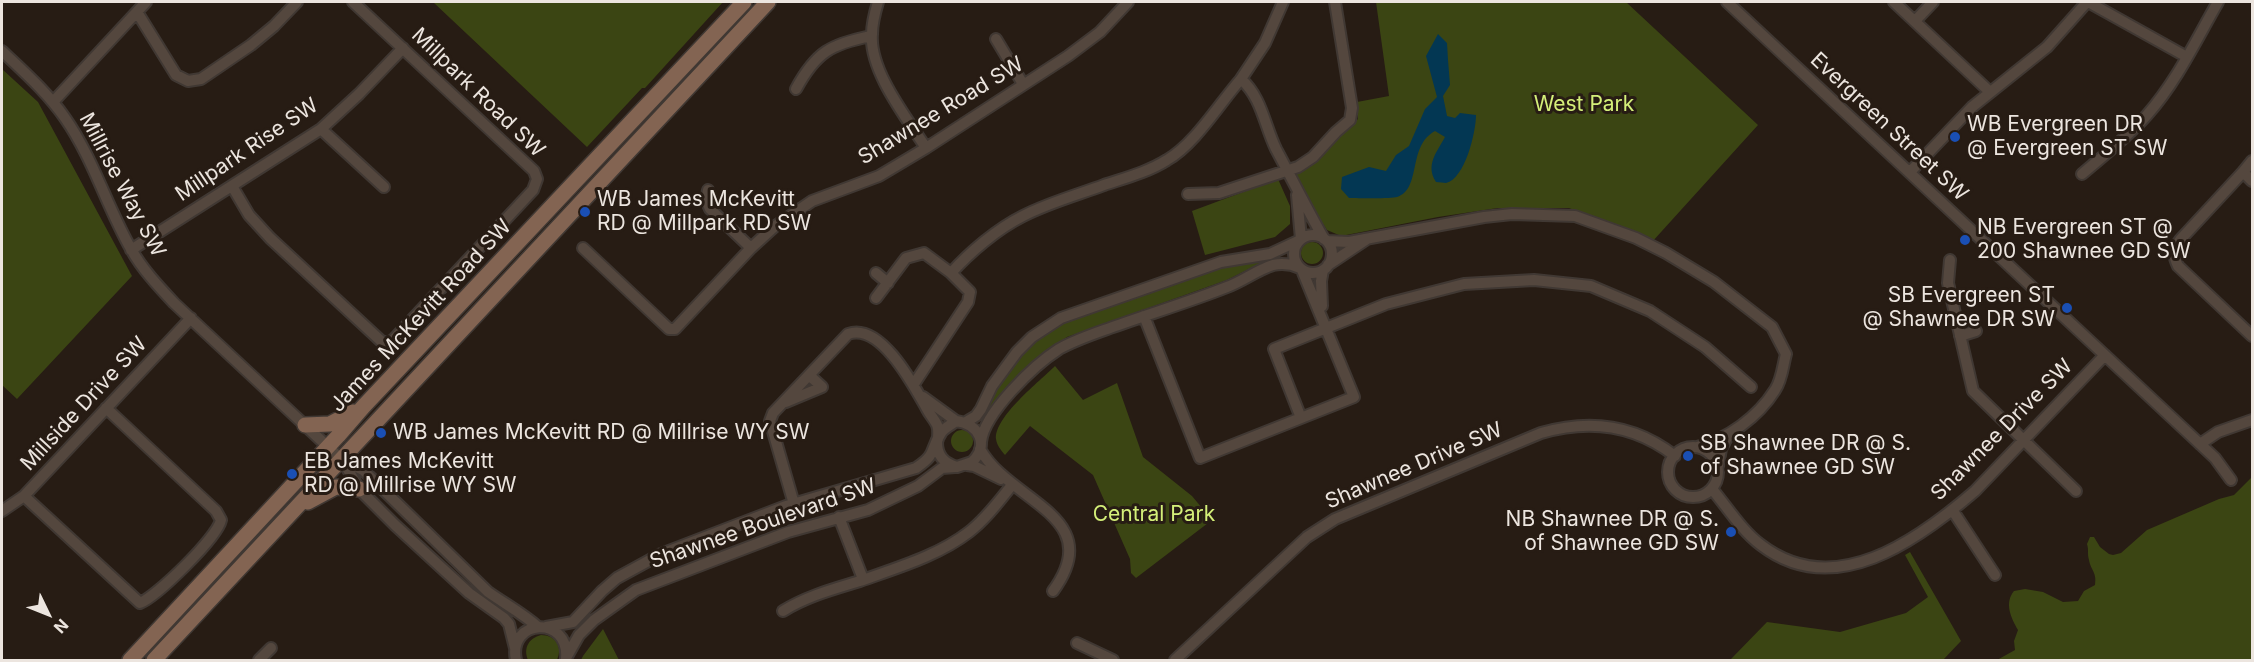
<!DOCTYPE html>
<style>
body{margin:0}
#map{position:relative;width:2254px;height:662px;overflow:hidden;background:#271c14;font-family:Inter,sans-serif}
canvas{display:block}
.frame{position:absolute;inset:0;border:3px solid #ece5df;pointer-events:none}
.north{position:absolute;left:18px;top:584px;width:60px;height:60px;-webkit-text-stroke:4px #271c14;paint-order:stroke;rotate:133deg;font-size:16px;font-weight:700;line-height:24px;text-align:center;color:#ece5df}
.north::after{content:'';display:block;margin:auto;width:21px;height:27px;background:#ece5df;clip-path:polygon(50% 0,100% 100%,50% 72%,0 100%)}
</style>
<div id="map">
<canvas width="2254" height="662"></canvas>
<div class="frame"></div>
<div class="north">N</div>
</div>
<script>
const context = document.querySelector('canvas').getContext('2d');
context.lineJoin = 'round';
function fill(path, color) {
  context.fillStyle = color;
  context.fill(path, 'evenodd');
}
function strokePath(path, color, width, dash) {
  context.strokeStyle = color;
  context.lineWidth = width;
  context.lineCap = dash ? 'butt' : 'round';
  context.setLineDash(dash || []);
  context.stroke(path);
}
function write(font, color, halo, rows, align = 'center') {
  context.font = font + ' Inter,sans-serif';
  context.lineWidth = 6;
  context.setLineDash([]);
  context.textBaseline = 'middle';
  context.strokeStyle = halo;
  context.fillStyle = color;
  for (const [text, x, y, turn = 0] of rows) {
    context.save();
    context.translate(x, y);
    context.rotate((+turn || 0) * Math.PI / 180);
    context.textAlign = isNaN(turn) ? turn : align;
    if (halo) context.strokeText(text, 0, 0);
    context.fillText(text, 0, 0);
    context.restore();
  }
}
const green = new Path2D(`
 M433 2H723L645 88H642L587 147Z
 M1376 2H1626L1758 125 1652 242 1569 208H1498L1438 217 1341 236 1327 230 1290 174 1358 119 1357 102 1389 96Z
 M2 69 38 102 132 276 17 399 2 385Z
 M1278 179 1290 206V224L1275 237 1205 255 1192 211Z
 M1301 253a11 11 0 1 1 22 0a11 11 0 1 1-22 0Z
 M1262 260 1263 262 1227 280 1067 337 1036 360 987 411C999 381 1018 355 1045 335 1070 317 1101 309 1130 299 1173 284 1217 265 1262 260Z
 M1055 366 1083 400 1117 383 1143 457 1192 496 1212 520 1136 578 1131 573 1130 559 1093 475 1030 426 1005 455C1001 450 997 446 996 439 994 417 1040 381 1055 366Z
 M951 441a11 11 0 1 1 22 0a11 11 0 1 1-22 0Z
 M2252 477V660H1997L2015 650 2014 641 2018 630C2011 618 2004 603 2014 591L2025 589 2043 592 2063 602 2078 601 2084 591 2095 585C2097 572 2091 571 2089 560 2087 554 2089 550 2087 544L2090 537H2094L2100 547 2109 554 2113 555 2121 553 2147 530 2219 499 2234 495Z
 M1910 552 1961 641 1943 660H1724L1731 659 1767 622 1840 632 1906 613 1928 597 1905 555Z
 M603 629 619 660H581L583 656Z
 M541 635C556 635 563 647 557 660H528C523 648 529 638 541 635Z`);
const water = new Path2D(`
 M1438 34 1447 43 1448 60 1450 85 1443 96 1447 116 1455 118 1460 113 1476 115C1476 132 1465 179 1446 183 1443 183 1440 182 1436 182 1425 165 1437 152 1445 137L1435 131C1407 146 1422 189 1397 197 1391 199 1357 198 1349 198L1341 189 1342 177 1369 167 1386 171 1396 155 1409 146 1425 109 1437 97 1426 56Z`);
const minor = new Path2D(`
 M878 2C875 12 872 23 872 34 869 71 907 118 926 148
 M1727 2 2215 458 2231 480
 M1894 2 1990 92
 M2088 2 2187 57
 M137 12 176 75 188 81 201 79 251 45 274 26 297 2
 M1915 21 1933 2
 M996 39 1023 84
 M2 51C24 72 47 92 65 118 93 158 107 207 131 249 142 269 159 287 174 303L341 459 363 470 488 592C505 604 522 613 538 627
 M1241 79 1265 43 1283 2
 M796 89C816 52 831 44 871 36
 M53 102 146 2
 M321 129 384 187
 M1910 172 1972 107 2047 47 2087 2
 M2243 172 2252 161
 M2082 174C2104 155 2128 137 2147 115 2177 81 2196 40 2218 2
 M2252 181 2243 172 2180 240C2173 249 2173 256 2178 266L2252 336
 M232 186 249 215 270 238 381 341 387 343 393 340 533 190 537 179 534 171 353 2
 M708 190 706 200 710 209 751 248
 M1188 194 1219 193 1298 167 1313 157 1336 132 1350 120 1352 108 1335 2
 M1297 195 1301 239
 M1294 254a19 19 0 1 1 38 0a19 19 0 1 1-38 0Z
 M1327 241 1349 242 1484 217 1512 214 1575 216 1636 238 1666 253 1714 282 1772 327 1786 354C1783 365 1782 380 1775 390 1758 417 1728 439 1697 447
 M583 248 669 329H675L751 248 774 227 812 201 879 176 926 148 1068 56 1100 32 1128 2
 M131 250 321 129 359 94 403 48
 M1950 260 1948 283 1973 391 2076 491
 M1328 265 1367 239
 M876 273 888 283
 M951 273C970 252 997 229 1023 216 1048 203 1077 195 1104 185 1125 178 1148 172 1167 160 1195 144 1219 104 1241 79 1262 98 1264 124 1276 149 1292 179 1307 209 1324 239
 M876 298 906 258 924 253 951 273 970 292 968 302 914 384
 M1322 306 1321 281 1323 270
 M1144 316 1200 458 1354 397 1302 270
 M1960 336 1976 331
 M923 397 956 421
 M786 402 822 387 809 375
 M1301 418 1274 349 1386 304 1464 284 1534 280 1591 286 1650 311 1705 347 1751 387
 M966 422 976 416 981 409 992 386 1017 352 1032 337 1061 318 1221 262 1270 254 1300 240
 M981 442C984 413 1034 365 1059 349 1075 340 1093 334 1110 328 1149 314 1189 302 1227 287 1243 281 1257 270 1273 265 1283 263 1291 264 1300 268
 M2200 444 2218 432 2252 420
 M1668 472a25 25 0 1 1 50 0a25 25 0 1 1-50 0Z
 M980 449C1009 502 1108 516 1053 591
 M342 459 359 489 395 525 469 593 504 618 509 624 515 648
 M967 465 974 466 1001 479
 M1718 466 1721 449 1728 436
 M1712 489C1727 507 1742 531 1761 545 1834 601 1917 541 1975 491L2105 355
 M24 496 140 603C157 596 217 538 221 520L216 511 106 408
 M794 504 770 421 773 413 848 334C881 322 914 386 927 409 930 415 935 420 937 425 939 429 938 435 938 439
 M2 511 24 496 191 318
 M1953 511 1995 575
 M839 517 863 579
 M783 611C807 596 834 589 860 581 896 568 938 556 969 532 986 519 999 501 1012 485
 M546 627 573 622 602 591 617 578 661 554 786 506 916 468C938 453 929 451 941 433 944 428 951 425 956 421 979 424 990 445 972 462L957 467C943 463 937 455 937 442
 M1077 643 1113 660
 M566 658 579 635 594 620 636 590 788 532 868 510 918 486 942 468 955 467
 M259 660 271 648
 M516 660C507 619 570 614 566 659
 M1175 660 1307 537 1335 519 1541 433C1589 419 1634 424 1675 456`);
const secondary = new Path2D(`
 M305 425 330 424 353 412
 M308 502 336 487 359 489
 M130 660 338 436 363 407 744 2
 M154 660 768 2`);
const markers = [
 [1955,137,6,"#1a4fb4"],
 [585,212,6,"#1a4fb4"],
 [1965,240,6,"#1a4fb4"],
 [2067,308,6,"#1a4fb4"],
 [381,433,6,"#1a4fb4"],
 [1688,456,6,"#1a4fb4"],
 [292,474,6,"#1a4fb4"],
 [1731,532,6,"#1a4fb4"]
];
const streetNames = [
 ["Millpark Road SW",478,93,44],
 ["Shawnee Road SW",941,111,-31],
 ["Evergreen Street SW",1889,127,43],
 ["Millpark Rise SW",247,150,-34],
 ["Millrise Way SW",122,185,62],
 ["James McKevitt Road SW",421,316,-47],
 ["Millside Drive SW",84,404,-47],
 ["Shawnee Drive SW",2002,430,-45],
 ["Shawnee Drive SW",1414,466,-23],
 ["Shawnee Boulevard SW",763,524,-19]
];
const parkNames = [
 ["West Park",1584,105],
 ["Central Park",1154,515]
];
const poiNames = [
 ["WB Evergreen DR",1967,125],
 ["@ Evergreen ST SW",1967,149],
 ["WB James McKevitt",597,200],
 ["RD @ Millpark RD SW",597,224],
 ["NB Evergreen ST @",1977,228],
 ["200 Shawnee GD SW",1977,252],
 ["SB Evergreen ST",2055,296,"right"],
 ["@ Shawnee DR SW",2055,320,"right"],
 ["WB James McKevitt RD @ Millrise WY SW",393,433],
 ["SB Shawnee DR @ S.",1700,444],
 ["of Shawnee GD SW",1700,468],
 ["EB James McKevitt",304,462],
 ["RD @ Millrise WY SW",304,486],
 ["NB Shawnee DR @ S.",1719,520,"right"],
 ["of Shawnee GD SW",1719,544,"right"]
];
fill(green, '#3b4513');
fill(water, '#033753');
strokePath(minor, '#403833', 14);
strokePath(secondary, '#403833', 18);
strokePath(minor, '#54473e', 10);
strokePath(secondary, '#836452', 15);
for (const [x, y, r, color] of markers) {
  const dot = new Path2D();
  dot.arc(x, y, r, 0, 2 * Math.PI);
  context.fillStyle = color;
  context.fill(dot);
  strokePath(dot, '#271c14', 2);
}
write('21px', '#ece5df', '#271c14', streetNames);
write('21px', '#d4ef79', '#271c14', parkNames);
write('21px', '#ece5df', '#271c14', poiNames, 'left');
</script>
